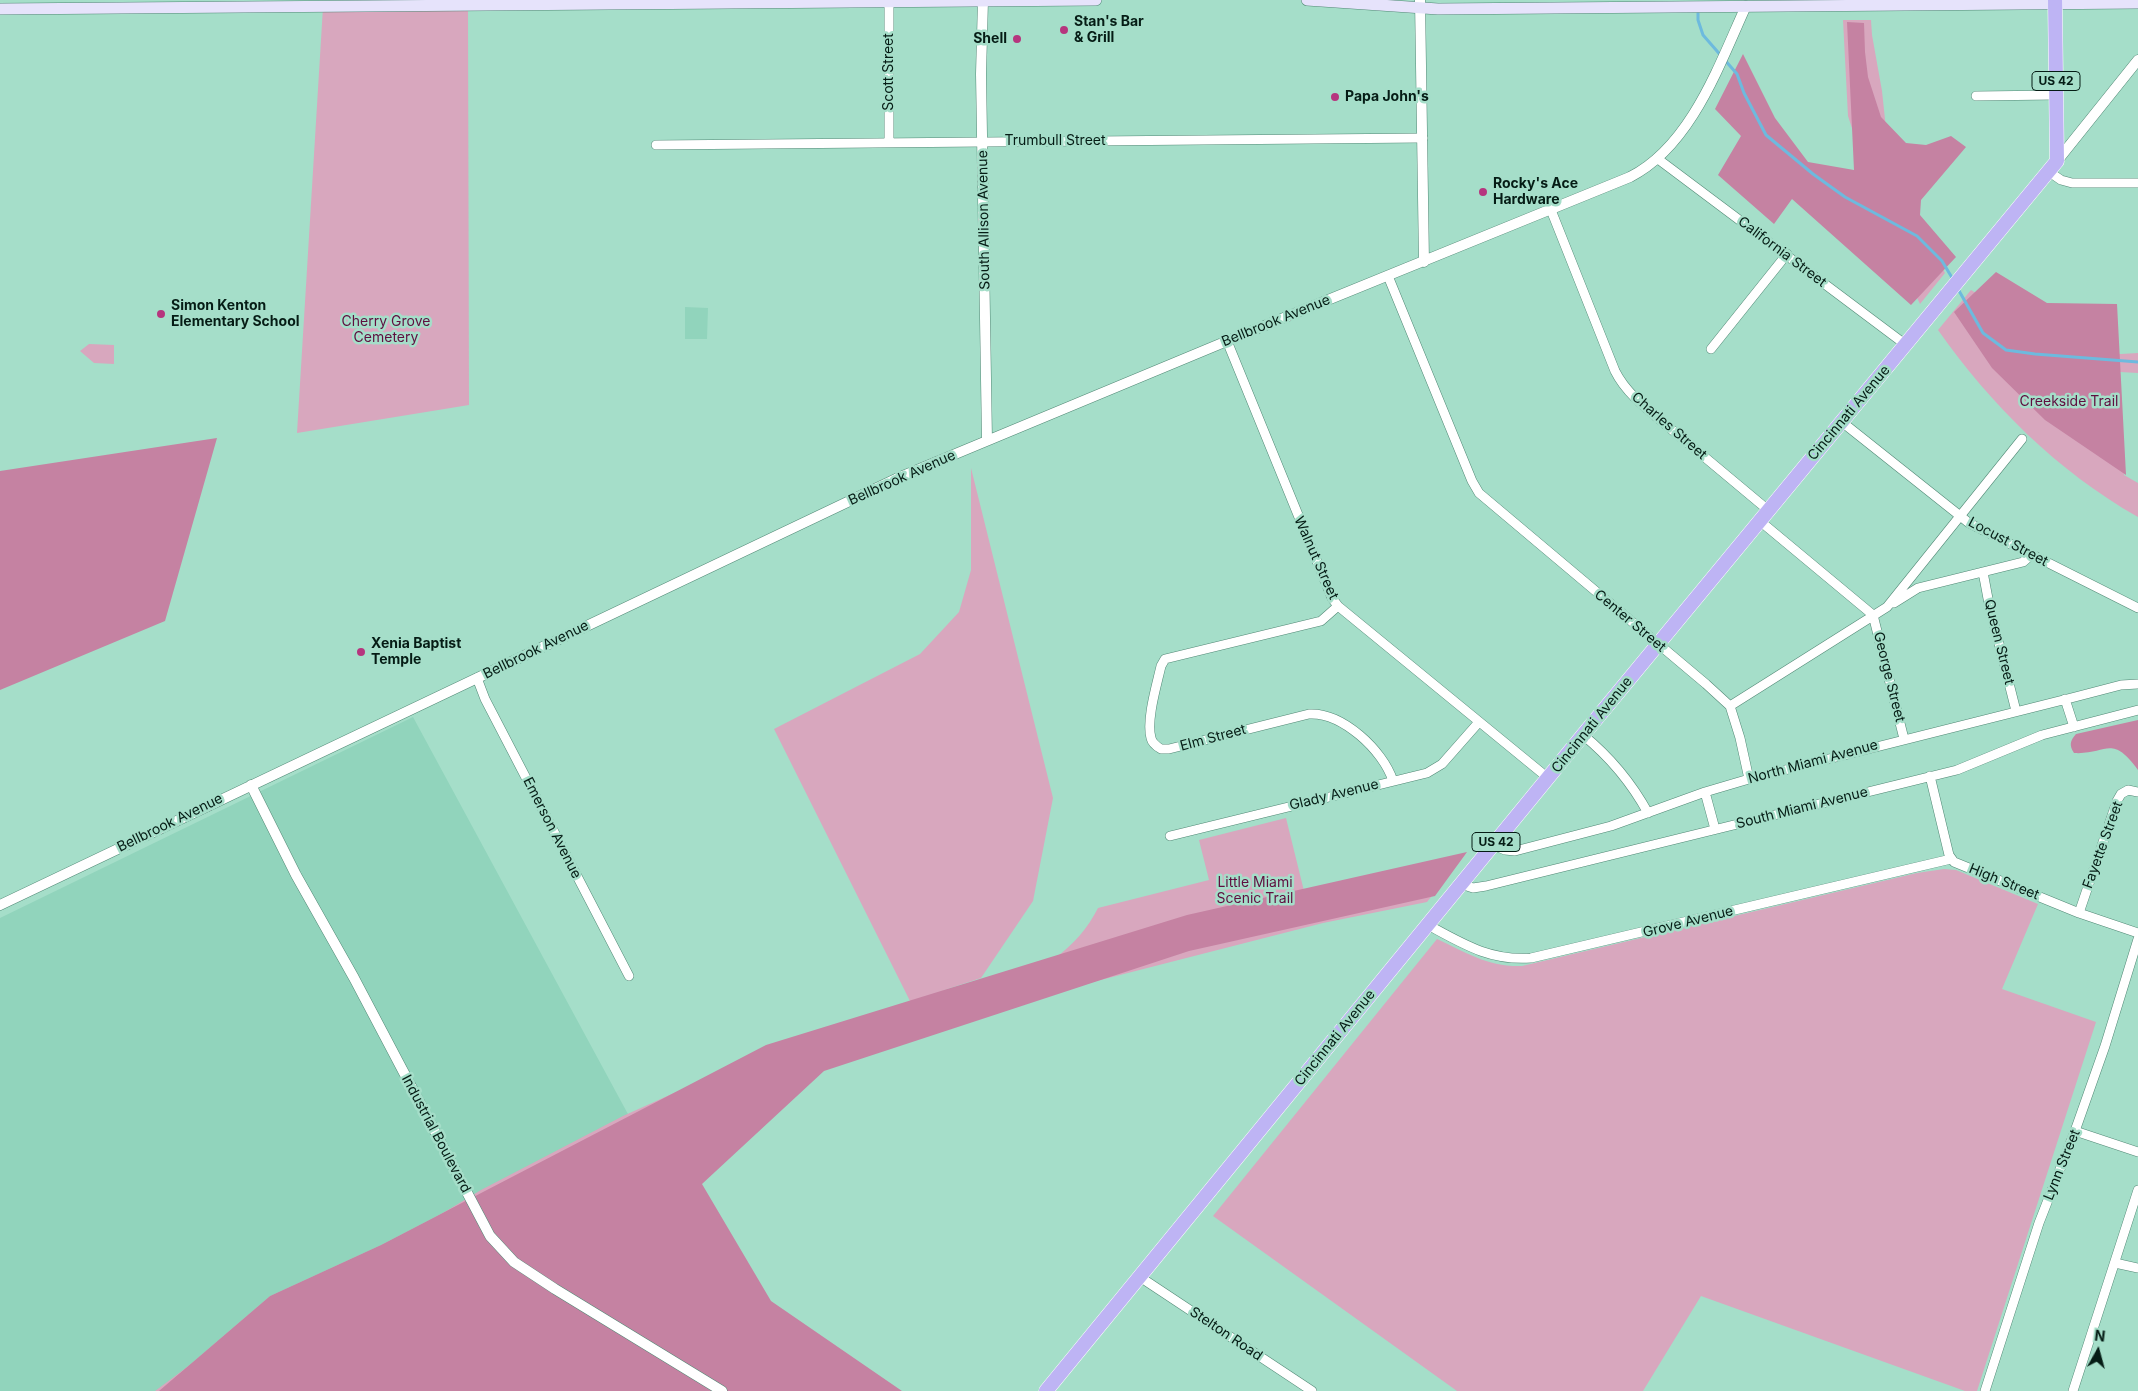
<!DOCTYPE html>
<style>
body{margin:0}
#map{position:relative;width:2138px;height:1391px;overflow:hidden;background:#a5dec9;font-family:Inter,sans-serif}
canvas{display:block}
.north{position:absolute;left:2073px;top:1326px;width:50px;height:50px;-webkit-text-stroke:4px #a5dec9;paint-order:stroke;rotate:7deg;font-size:14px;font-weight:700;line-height:20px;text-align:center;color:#051c15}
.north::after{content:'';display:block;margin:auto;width:18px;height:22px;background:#051c15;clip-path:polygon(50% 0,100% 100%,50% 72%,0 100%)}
</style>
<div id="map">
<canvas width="2138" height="1391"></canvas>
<div class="north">N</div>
</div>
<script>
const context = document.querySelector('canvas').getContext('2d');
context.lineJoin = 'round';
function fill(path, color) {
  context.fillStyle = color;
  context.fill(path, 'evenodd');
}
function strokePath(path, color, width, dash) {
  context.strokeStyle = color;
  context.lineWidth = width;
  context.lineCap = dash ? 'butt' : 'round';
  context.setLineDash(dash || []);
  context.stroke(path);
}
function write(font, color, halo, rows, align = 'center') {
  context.font = font + ' Inter,sans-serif';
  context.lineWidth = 5;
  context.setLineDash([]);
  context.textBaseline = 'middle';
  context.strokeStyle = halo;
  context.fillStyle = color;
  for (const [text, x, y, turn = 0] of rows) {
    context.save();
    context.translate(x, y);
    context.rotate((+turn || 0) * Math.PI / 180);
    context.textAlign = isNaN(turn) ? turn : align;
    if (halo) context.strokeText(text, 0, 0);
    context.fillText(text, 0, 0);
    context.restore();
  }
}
const built = new Path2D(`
 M685 307 708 308 707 339H685Z
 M413 717 629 1116 381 1245 270 1296 159 1391H0V918Z`);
const green = new Path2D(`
 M468 6 469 405 297 433 323 7Z
 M1843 20H1871L1872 35 1882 91 1887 138 1912 216 1945 273 1920 304 1887 235 1848 116Z
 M1971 290 2049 338 2079 351 2121 354 2138 353V373L2120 372 2124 475 2138 483V517C2057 471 1991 405 1938 330Z
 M89 344 114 345V364L94 363 80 351Z
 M971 468 1053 798 1033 901 981 978 941 991 1055 958C1073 945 1088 928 1098 908L1209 880 1199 840 1286 818 1305 895 1465 855 1427 902 1323 923 1038 996 828 1064 227 1391H155L214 1347 330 1281 481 1190 623 1116 685 1088 910 1001 774 729 920 654 959 612 971 570Z
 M1944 869 1956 870 2038 904 2002 989 2096 1022 1977 1391H1965L1701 1296 1643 1391H1457L1213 1216 1437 939C1467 953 1488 967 1522 966L1917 873Z`);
const forest = new Path2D(`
 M1847 22 1864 23 1865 52 1868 77 1881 117 1906 143 1926 145 1951 136 1966 147 1921 200 1920 215 1956 257 1911 305 1792 199 1774 224 1718 175 1741 136 1715 109 1743 54 1775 118 1808 162 1854 170Z
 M1996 272 2047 303 2117 304 2126 475 2045 420 1992 368 1954 312Z
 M217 438 165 621 0 690V471Z
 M2138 720V770C2111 733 2107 755 2074 753 2069 745 2070 741 2076 734Z
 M1467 852 1435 896 1189 951 824 1071 702 1184 771 1301 902 1391H159L270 1296 381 1245 766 1045 1187 915Z`);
const stream = new Path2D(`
 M1698 10V20L1703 35 1737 74 1744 93 1766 135 1813 174 1845 197 1917 236 1942 261 1954 281
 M1958 289 1983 333 2006 350 2035 354 2138 362`);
const minor = new Path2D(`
 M889 2V143
 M1976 96 2056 95
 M656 145 1423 138
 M1658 159 1906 345
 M2048 171 2061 180 2072 183H2138
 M1551 210 1615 371C1627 395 1650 411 1671 429 1703 456 1736 483 1768 510
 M1388 276 1472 481 1479 493 1706 684 1730 706 1740 738 1749 779
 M1227 341 1332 598 1338 606 1548 778
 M1711 349 1787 254
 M1842 422 1969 523 2138 608
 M1760 521 1873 615 1904 739
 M1983 572 1989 604 2016 711
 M1894 603 1918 588 2023 562 2031 555
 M1338 606 1321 621 1165 659 1161 666C1157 684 1146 720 1151 738 1152 743 1156 746 1161 749H1169L1309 714C1342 712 1383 750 1393 781
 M477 678 485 699 629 976
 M2065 699 2074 727
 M1730 706 1887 607 2022 439
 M1583 735C1610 757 1631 782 1648 813
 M1930 776 1949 855 1954 862 2079 913 2138 933
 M1705 792 1715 829
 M1170 836 1427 773 1442 764 1479 722
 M1493 845 1505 850 1515 851 1611 826 1705 792 1749 779 2075 697 2121 685 2138 684
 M1461 884 1473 888 1486 886 1957 770 2042 735 2138 710
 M2079 913 2117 801 2121 794 2128 790 2138 792
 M1428 925C1463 944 1490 961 1531 958L1951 859
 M2075 1131 2138 1152
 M2115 1263 2138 1268
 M1140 1277 1312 1391
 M1985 1391 2039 1223 2075 1131 2105 1046 2138 939
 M2073 1391 2138 1190`);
const tertiary = new Path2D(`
 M983 0 981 74 987 440
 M1420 0 1424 262
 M2057 161 2138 60
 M251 785 296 875 354 978 490 1236 514 1262 555 1289 722 1391
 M0 905 900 477 1227 341 1630 177C1691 146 1719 65 1746 6`);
const secondary = new Path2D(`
 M1307 0 1438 9 2138 3
 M0 9 1096 0`);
const trunk = new Path2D(`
 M1046 1391 1583 735 2057 161 2055 0`);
const markers = [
 [1064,30,5,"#b6357e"],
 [1017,39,5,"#b6357e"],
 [1335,97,5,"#b6357e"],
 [1483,192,5,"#b6357e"],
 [161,314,5,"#b6357e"],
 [361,652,5,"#b6357e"]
];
const shields = [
 [2056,81,48],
 [1496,842,48]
];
const shieldNames = [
 ["US 42",2056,81],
 ["US 42",1496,842]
];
const poiNames = [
 ["Stan's Bar",1074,22],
 ["& Grill",1074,38],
 ["Shell",1007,39,"right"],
 ["Papa John's",1345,97],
 ["Rocky's Ace",1493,184],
 ["Hardware",1493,200],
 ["Simon Kenton",171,306],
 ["Elementary School",171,322],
 ["Xenia Baptist",371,644],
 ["Temple",371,660]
];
const streetNames = [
 ["Scott Street",889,72,-90],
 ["Trumbull Street",1055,141],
 ["South Allison Avenue",984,220,-91],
 ["California Street",1782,252,37],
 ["Bellbrook Avenue",1276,321,-22],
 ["Cincinnati Avenue",1849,413,-50],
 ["Charles Street",1669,426,41],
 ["Bellbrook Avenue",902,478,-24],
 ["Locust Street",2008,542,28],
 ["Walnut Street",1316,558,66],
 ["Center Street",1630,621,40],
 ["Queen Street",1999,642,76],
 ["Bellbrook Avenue",536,650,-26],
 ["George Street",1889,677,76],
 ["Cincinnati Avenue",1592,725,-51],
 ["Elm Street",1213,738,-15],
 ["North Miami Avenue",1813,762,-15],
 ["Glady Avenue",1334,795,-14],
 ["South Miami Avenue",1802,808,-14],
 ["Bellbrook Avenue",170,823,-26],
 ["Emerson Avenue",552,828,63],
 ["Fayette Street",2103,845,-70],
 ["High Street",2004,882,22],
 ["Grove Avenue",1688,922,-14],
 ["Cincinnati Avenue",1335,1038,-51],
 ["Industrial Boulevard",436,1134,62],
 ["Lynn Street",2062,1165,-68],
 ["Stelton Road",1226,1334,34]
];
const parkNames = [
 ["Cherry Grove",386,322],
 ["Cemetery",386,338],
 ["Creekside Trail",2069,402],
 ["Little Miami",1255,883],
 ["Scenic Trail",1255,899]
];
fill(built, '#91d4bc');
fill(green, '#d8a7be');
fill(forest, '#c582a2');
strokePath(stream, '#6dbade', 3);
strokePath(minor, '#518875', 10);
strokePath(tertiary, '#518875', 11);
strokePath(secondary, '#518875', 12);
strokePath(trunk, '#fff', 15);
strokePath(minor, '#fff', 9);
strokePath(tertiary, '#fff', 10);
strokePath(secondary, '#e6e3fb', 11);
strokePath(trunk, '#beb4f4', 14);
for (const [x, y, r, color] of markers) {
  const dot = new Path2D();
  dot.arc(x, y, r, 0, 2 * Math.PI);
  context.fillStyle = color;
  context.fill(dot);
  strokePath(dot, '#a5dec9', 2);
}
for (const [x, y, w] of shields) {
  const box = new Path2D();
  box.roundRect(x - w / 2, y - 9.5, w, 19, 4);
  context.fillStyle = '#a5dec9';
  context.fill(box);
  strokePath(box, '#051c15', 1);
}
write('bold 12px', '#051c15', null, shieldNames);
write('bold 14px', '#051c15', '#a5dec9', poiNames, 'left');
write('14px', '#051c15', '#a5dec9', streetNames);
write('14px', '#5f0e3f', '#a5dec9', parkNames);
</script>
